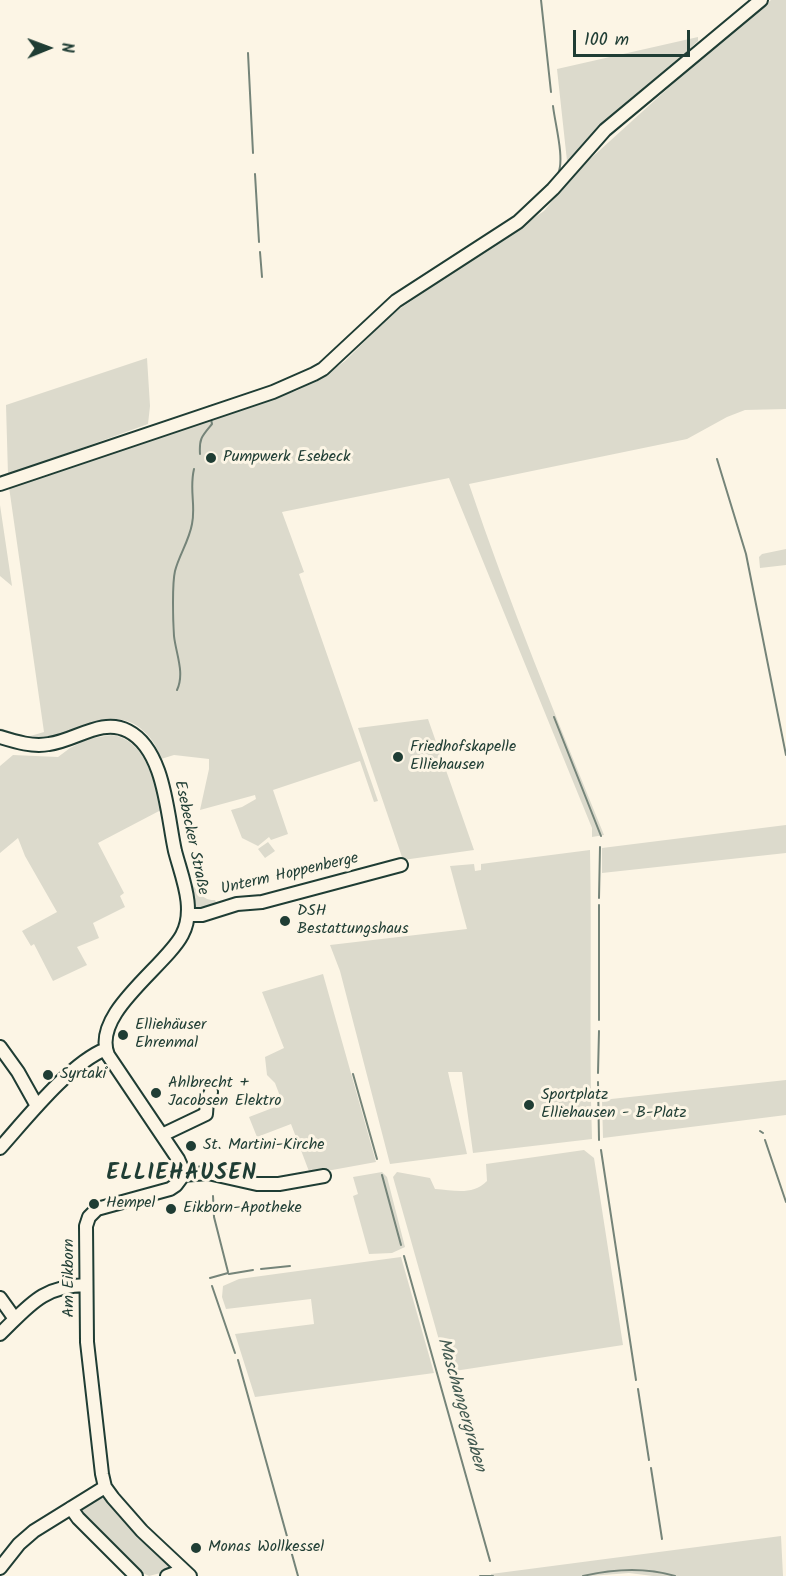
<!DOCTYPE html>
<meta charset="utf-8">
<style>
body{margin:0}
#map{position:relative;width:786px;height:1576px;overflow:hidden;background:#fcf5e5;font-family:Kalam,sans-serif}
canvas{display:block}
.north{position:absolute;left:18px;top:18px;width:60px;height:60px;-webkit-text-stroke:4px #fcf5e5;paint-order:stroke;rotate:89deg;font-size:16px;font-weight:700;line-height:24px;text-align:center;color:#1f3d34}
.north::after{content:'';display:block;margin:auto;width:21px;height:27px;background:#1f3d34;clip-path:polygon(50% 0,100% 100%,50% 72%,0 100%)}
.scale{position:absolute;left:573px;top:30px;width:117px;height:27px;box-sizing:border-box;border:3px solid #1f3d34;border-top:0;padding-left:8px;font-size:18px;line-height:21px;white-space:nowrap;color:#1f3d34;-webkit-text-stroke:4px #fcf5e5;paint-order:stroke}
</style>
<div id="map">
<canvas width="786" height="1576"></canvas>
<div class="north">N</div>
<div class="scale">100 m</div>
</div>
<script>
const context = document.querySelector('canvas').getContext('2d');
context.lineJoin = 'round';
function fill(path, color) {
  context.fillStyle = color;
  context.fill(path, 'evenodd');
}
function strokePath(path, color, width, dash) {
  context.strokeStyle = color;
  context.lineWidth = width;
  context.lineCap = dash ? 'butt' : 'round';
  context.setLineDash(dash || []);
  context.stroke(path);
}
function write(font, color, halo, rows, align = 'center') {
  context.font = font + ' Kalam,sans-serif';
  context.lineWidth = 6;
  context.setLineDash([]);
  context.textBaseline = 'middle';
  context.strokeStyle = halo;
  context.fillStyle = color;
  for (const [text, x, y, turn = 0] of rows) {
    context.save();
    context.translate(x, y);
    context.rotate((+turn || 0) * Math.PI / 180);
    context.textAlign = isNaN(turn) ? turn : align;
    if (halo) context.strokeText(text, 0, 0);
    context.fillText(text, 0, 0);
    context.restore();
  }
}
const green = new Path2D(`
 M771 0H786V409L745 410 727 417 687 439 469 484C509 603 557 719 604 835L592 837V828L449 478 282 512 304 572 299 574 378 801 374 802 360 761 273 790 288 834 271 840 269 837 258 846 242 838 231 810 242 807 256 799 255 795 200 810 209 769V759L174 755 161 759C157 746 151 737 140 728 110 705 78 736 47 741 35 742 13 736 0 734V728L27 737 44 732 9 487 237 407 296 391 323 377 345 361 392 314 544 211 578 170 708 52Z
 M698 37V41L635 99 571 162 567 161 557 69Z
 M147 358 150 406 148 424 8 475 6 405Z
 M0 505 12 586 0 576Z
 M786 549V565L760 568 759 557 762 554Z
 M428 719 474 850 403 860 358 728Z
 M111 735C145 738 155 783 161 810L98 843 124 893 120 896 125 907 93 923 99 938 77 947 87 965 53 981 34 944 31 946 22 931 57 912 25 856 18 838 0 853V766L13 755 58 757 70 748 88 739Z
 M786 825V853L602 873V848Z
 M268 842 275 851 265 858 258 849Z
 M590 850C592 947 589 1043 592 1139L473 1153 462 1072H448L467 1154 390 1164 340 971 330 945 467 929 450 866 474 864 475 871 481 870V864Z
 M189 878C195 889 202 901 215 900L217 904 203 912 195 909Z
 M323 974 376 1162 310 1174 291 1124 257 1137 249 1117 283 1104 275 1083 267 1075 265 1057 284 1048 262 992Z
 M786 1080V1115L603 1138 602 1100Z
 M584 1150 594 1158 623 1345 448 1372 393 1177 397 1172 430 1178 435 1189C454 1190 472 1196 487 1181L486 1164Z
 M382 1172 387 1177 405 1247 392 1253 369 1254 353 1196 358 1194 353 1177Z
 M401 1257 434 1373 255 1397 235 1334 314 1324 311 1299 226 1309 222 1297 223 1286 239 1279Z
 M98 1498H103L108 1501 169 1565 168 1571 149 1576 139 1571 81 1516 83 1508Z
 M781 1536 783 1576H653L629 1573 591 1576H491V1574Z`);
const stream = new Path2D(`
 M541 0 551 92
 M733 15 741 9
 M248 53 253 153
 M553 106C555 124 565 159 558 174
 M255 174 259 242
 M260 252 262 277
 M208 407 231 400
 M200 454C199 438 202 436 212 424L211 419
 M717 459 746 554 786 755
 M177 690C185 673 176 654 174 636 173 621 172 584 175 571 179 555 189 541 192 524 196 505 189 490 194 469
 M554 717 601 836
 M599 898 600 847
 M599 1020V905
 M598 1073 599 1031
 M353 1074 377 1159
 M598 1082 599 1140
 M760 1131 763 1133
 M765 1140 786 1202
 M601 1150 636 1380
 M382 1175 401 1245
 M213 1196 214 1217 228 1272
 M404 1256 490 1561
 M261 1269 290 1266
 M229 1274 253 1270
 M210 1278 228 1273
 M212 1286 235 1353
 M238 1360 298 1576
 M638 1389 649 1460
 M651 1468 662 1539
 M480 1576H493
 M583 1576C613 1569 645 1567 675 1576`);
const minor = new Path2D(`
 M0 484 273 392 314 374 323 369 396 301 518 222 553 189 605 130 761 0
 M0 737C16 742 33 747 49 744 75 741 102 717 128 731 165 750 167 815 175 851 182 878 196 909 182 935 165 967 91 1014 108 1055L178 1159 182 1168V1177L176 1185 170 1189 97 1209 89 1217 86 1226 87 1342 102 1474 105 1487 113 1498 142 1531 190 1576
 M188 915H202L237 904 262 902 401 865
 M0 1047 18 1072 37 1106
 M162 1135 206 1114 207 1101 211 1092
 M0 1148C26 1119 70 1063 106 1049
 M182 1175 208 1173 257 1184H279L324 1176
 M0 1298 15 1319
 M0 1334C29 1306 42 1286 86 1285
 M71 1508 78 1518 136 1576
 M0 1568 19 1544 34 1531 105 1487
 M167 1576 183 1570`);
const markers = [
 [211,458,6,"#1f3d34"],
 [398,757,6,"#1f3d34"],
 [285,921,6,"#1f3d34"],
 [123,1035,6,"#1f3d34"],
 [48,1075,6,"#1f3d34"],
 [156,1093,6,"#1f3d34"],
 [529,1105,6,"#1f3d34"],
 [191,1146,6,"#1f3d34"],
 [94,1204,6,"#1f3d34"],
 [171,1209,6,"#1f3d34"],
 [196,1548,6,"#1f3d34"]
];
const poiNames = [
 ["Pumpwerk Esebeck",223,458],
 ["Friedhofskapelle",410,748],
 ["Elliehausen",410,766],
 ["DSH",297,912],
 ["Bestattungshaus",297,930],
 ["Elliehäuser",135,1026],
 ["Ehrenmal",135,1044],
 ["Syrtaki",60,1075],
 ["Ahlbrecht +",168,1084],
 ["Jacobsen Elektro",168,1102],
 ["Sportplatz",541,1096],
 ["Elliehausen - B-Platz",541,1114],
 ["St. Martini-Kirche",203,1146],
 ["Hempel",106,1204],
 ["Eikborn-Apotheke",183,1209],
 ["Monas Wollkessel",208,1548]
];
const streetNames = [
 ["Esebecker Straße",190,838,78],
 ["Unterm Hoppenberge",290,875,-13],
 ["Am Eikborn",70,1278,-90]
];
const waterNames = [
 ["Maschangergraben",460,1405,74]
];
const districtNames = [
 ["ELLIEHAUSEN",182,1175]
];
fill(green, '#dcdacc');
strokePath(stream, '#758479', 2);
strokePath(minor, '#1f3d34', 16);
strokePath(minor, '#fcf5e5', 12);
for (const [x, y, r, color] of markers) {
  const dot = new Path2D();
  dot.arc(x, y, r, 0, 2 * Math.PI);
  context.fillStyle = color;
  context.fill(dot);
  strokePath(dot, '#fcf5e5', 2);
}
write('16px', '#1f3d34', '#fcf5e5', poiNames, 'left');
write('16px', '#1f3d34', '#fcf5e5', streetNames);
write('italic 18px', '#435a51', '#fcf5e5', waterNames);
context.letterSpacing = '1.5px';
write('bold 22px', '#1f3d34', '#fcf5e5', districtNames);
context.letterSpacing = '0px';
</script>
